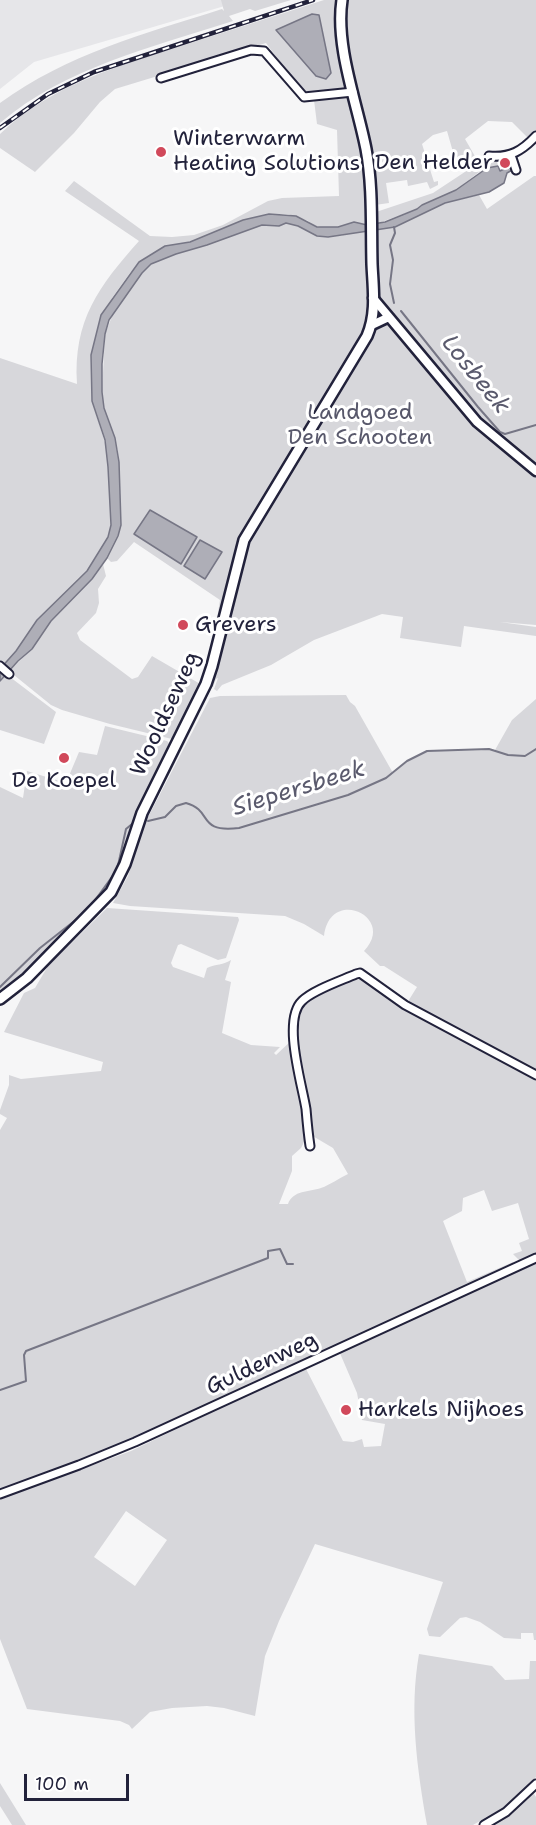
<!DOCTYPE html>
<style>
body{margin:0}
#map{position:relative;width:536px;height:1825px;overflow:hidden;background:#f6f6f7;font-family:"Shantell Sans",sans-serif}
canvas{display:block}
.scale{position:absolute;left:24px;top:1774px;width:105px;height:27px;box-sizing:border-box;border:3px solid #22223b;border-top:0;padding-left:8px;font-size:18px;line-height:21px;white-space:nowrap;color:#22223b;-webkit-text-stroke:4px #fff;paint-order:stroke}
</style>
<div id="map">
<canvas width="536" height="1825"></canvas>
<div class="scale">100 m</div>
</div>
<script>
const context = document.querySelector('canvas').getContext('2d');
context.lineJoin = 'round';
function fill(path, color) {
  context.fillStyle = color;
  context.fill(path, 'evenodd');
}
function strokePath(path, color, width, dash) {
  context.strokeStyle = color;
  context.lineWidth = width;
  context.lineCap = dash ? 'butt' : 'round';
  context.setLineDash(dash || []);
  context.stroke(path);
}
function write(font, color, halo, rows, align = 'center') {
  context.font = font + ' "Shantell Sans",sans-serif';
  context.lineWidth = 6;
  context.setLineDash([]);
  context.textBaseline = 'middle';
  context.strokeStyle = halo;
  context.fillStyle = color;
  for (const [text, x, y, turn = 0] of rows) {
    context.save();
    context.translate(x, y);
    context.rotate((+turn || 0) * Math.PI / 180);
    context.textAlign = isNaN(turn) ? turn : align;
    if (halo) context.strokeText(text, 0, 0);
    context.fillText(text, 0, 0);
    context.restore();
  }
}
const built = new Path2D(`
 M0 0H245L34 62 0 89Z`);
const green = new Path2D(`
 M221 0H291L255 11 250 9 229 16 233 21C153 47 66 67 0 123V103C67 54 144 34 222 9L224 11Z
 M324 0H338L348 88 346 90 302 92 266 43 115 89 100 102 74 133 35 172 0 148V134C50 85 119 66 184 45 231 30 278 15 324 0Z
 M346 0H536V132L529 139 512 122 488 121 465 139 476 158 460 170 456 168 457 166 447 131 433 135 422 144 434 182 438 181V185L430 189 427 182 408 186 407 180 386 183 389 203 375 205 345 33Z
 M343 96 350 97C361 140 369 180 367 225L350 224 338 227 323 228 313 225 308 221 288 214H269L243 220 190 242 165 246 146 257 130 273 112 298 91 355 92 401 106 446 109 478 111 525 108 537 87 571 37 620 16 651 3 666 0 664V358L77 384C73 320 99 286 139 241L65 191 74 181 150 236 172 237 194 235 223 225 268 201 282 198 339 196 337 130 317 124 314 100Z
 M486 158H496L498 166 479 172 456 190 422 205 417 209 376 224V212L433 193Z
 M534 176H536V625L500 622 536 627V636L464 626 461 647 400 638 403 617 382 614 314 640 271 665 222 685 217 691 214 689 218 678 216 679 213 687 209 682H207L220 600 134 542 117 561 111 562 107 558 118 536 121 525 118 451 105 414 102 392 105 334 113 314 142 273 151 264 176 254 207 245 262 225 279 226 286 223 299 226 317 236H339L365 230 395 227 445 203 479 195 487 209Z
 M103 564 106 576 98 589 99 603 96 613 77 633 80 640 132 679 138 677 152 656 202 685 176 737 172 739 110 724 62 710 51 705 9 671 32 649 51 621 92 579Z
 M6 674 56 712 44 744 0 730V681Z
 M346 695 350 702 355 706 393 773 408 761 427 751 495 750 512 720 536 699V1071L407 1003 417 987 384 966H380L364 951C397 917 330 886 324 936L304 924 285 916 130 906 113 903 128 876 146 821 210 698 220 696Z
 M207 698 170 773 151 805 143 823 128 873 111 901 110 898 139 827 200 701Z
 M105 726 167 741 172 746 113 884 31 970 0 995V787L23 798 27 771 66 783 79 752 97 755Z
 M107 908 238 917 239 920 226 958 218 960 181 944 178 945 171 963 173 967 204 978 207 968C215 964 224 965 231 960L225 980 231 982 222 1033 251 1045 280 1047 274 1053 276 1055 292 1040 303 1103 306 1138 301 1148 292 1156V1171L279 1204H288C293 1190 309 1192 321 1188 330 1185 339 1178 348 1174L333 1148 311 1135C307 1108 285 1022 303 1003 316 989 341 983 358 976L536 1078V1256L522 1263 513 1254 522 1251 519 1243 529 1239 518 1203 492 1211 484 1190 463 1198 462 1211 443 1221 467 1282 513 1262 512 1268 135 1440 0 1491V1130L7 1118 0 1114V1110L9 1085V1075L21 1079 101 1071 103 1062 4 1032 24 993 35 988 48 966Z
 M536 1260V1640H534L533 1633H521V1639L504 1638 480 1622 466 1617 460 1618 440 1637 429 1636 427 1629 443 1582 315 1544 279 1621 265 1656 255 1716 224 1708 207 1706 172 1708 150 1712 132 1729 129 1725 120 1721 27 1709 0 1639V1499L131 1451 305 1367 343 1441 353 1442 362 1439 364 1447 381 1446 385 1424 362 1420 357 1393 339 1351ZM126 1511 167 1540 135 1586 94 1557Z
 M419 1654 492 1666 505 1680 529 1679 530 1661H536V1777L504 1807 473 1825H427C417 1768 409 1711 419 1654Z
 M0 1783 26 1825H12L0 1806Z
 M532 1791 536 1797V1825H487Z`);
const water = new Path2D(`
 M312 14 319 15 331 73 326 79 316 76 276 30Z
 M512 165 514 169 507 173 504 183 489 192 445 203 395 227 328 237 317 236 298 226 286 223 279 226 262 225 207 245 176 254 151 264 142 273 109 320 105 334 102 364V392L104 408 115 438 119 462 121 525 118 536 107 558 92 579 51 621 32 649 18 661 0 681V669L16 651 37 620 87 571 108 537 111 525 108 467 105 440 92 401 91 355 101 315 139 262 165 246 190 242 243 220 269 214 296 216 317 227H338L354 222 367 225 385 222 417 209 422 205 456 190 487 168 498 166 500 171Z
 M150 510 197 537 181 564 134 534Z
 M200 540 222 552 205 579 184 566Z`);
const stream = new Path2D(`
 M394 303 390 284 393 260 390 245 395 233 394 227
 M401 311 478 407 500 432 505 434 536 425
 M148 821 165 817 176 806 186 803C214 811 196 833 239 828L348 795 386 778 407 761 427 751 489 749 508 755 525 756 536 749
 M90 907 117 870 126 829 132 824
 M0 987 40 948 82 915
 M0 1390 26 1381 24 1355 26 1351 268 1258V1251L280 1249 287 1264H293`);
const minor = new Path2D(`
 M161 78 251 50 264 51 304 97 353 92
 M511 155 516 170
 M489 156C510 158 522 151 536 136
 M0 666 9 674
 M310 1146C308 1133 307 1121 306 1109 302 1084 282 1020 302 1001 313 990 340 981 356 974L360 973 405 1005 536 1075
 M0 1494 79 1465 135 1442 536 1258
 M484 1825 506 1812 536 1784`);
const tertiary = new Path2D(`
 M373 298 389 317
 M372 325 389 317 477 422 536 471`);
const secondary = new Path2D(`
 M0 999 27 978 111 892 125 864 142 813 206 684 212 666 244 540 367 336C377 313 373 288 372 264 371 226 373 186 366 149 357 103 335 46 342 0`);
const rail = new Path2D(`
 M0 128 48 94 94 72 313 0`);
const markers = [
 [161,152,6,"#d1495b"],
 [505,163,6,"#d1495b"],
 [183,625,6,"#d1495b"],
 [64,758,6,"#d1495b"],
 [346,1410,6,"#d1495b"]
];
const poiNames = [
 ["Winterwarm",173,139],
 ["Heating Solutions",173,164],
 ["Den Helder",493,163,"right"],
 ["Grevers",195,625],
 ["De Koepel",64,781,"center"],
 ["Harkels Nijhoes",358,1410]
];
const parkNames = [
 ["Landgoed",360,413],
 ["Den Schooten",360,438]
];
const streetNames = [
 ["Wooldseweg",166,714,-65],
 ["Guldenweg",262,1364,-25]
];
const waterNames = [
 ["Losbeek",475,375,51],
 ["Siepersbeek",299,789,-17]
];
fill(built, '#e6e6e9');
fill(green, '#d7d7db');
fill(water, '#aeaeb7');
strokePath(water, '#767685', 1.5);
strokePath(stream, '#767685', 2);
strokePath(minor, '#22223b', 11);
strokePath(tertiary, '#22223b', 13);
strokePath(secondary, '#22223b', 14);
strokePath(minor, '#fff', 7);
strokePath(tertiary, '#fff', 8);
strokePath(secondary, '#fff', 9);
strokePath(rail, '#22223b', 4.5);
strokePath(rail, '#fff', 2, [7]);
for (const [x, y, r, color] of markers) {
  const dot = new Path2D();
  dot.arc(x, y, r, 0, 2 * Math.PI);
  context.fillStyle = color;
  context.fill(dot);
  strokePath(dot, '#fff', 2);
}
write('22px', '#22223b', '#fff', poiNames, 'left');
write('22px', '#58586b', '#fff', parkNames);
write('22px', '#22223b', '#fff', streetNames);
write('italic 24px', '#5a5a6d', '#fff', waterNames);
</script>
